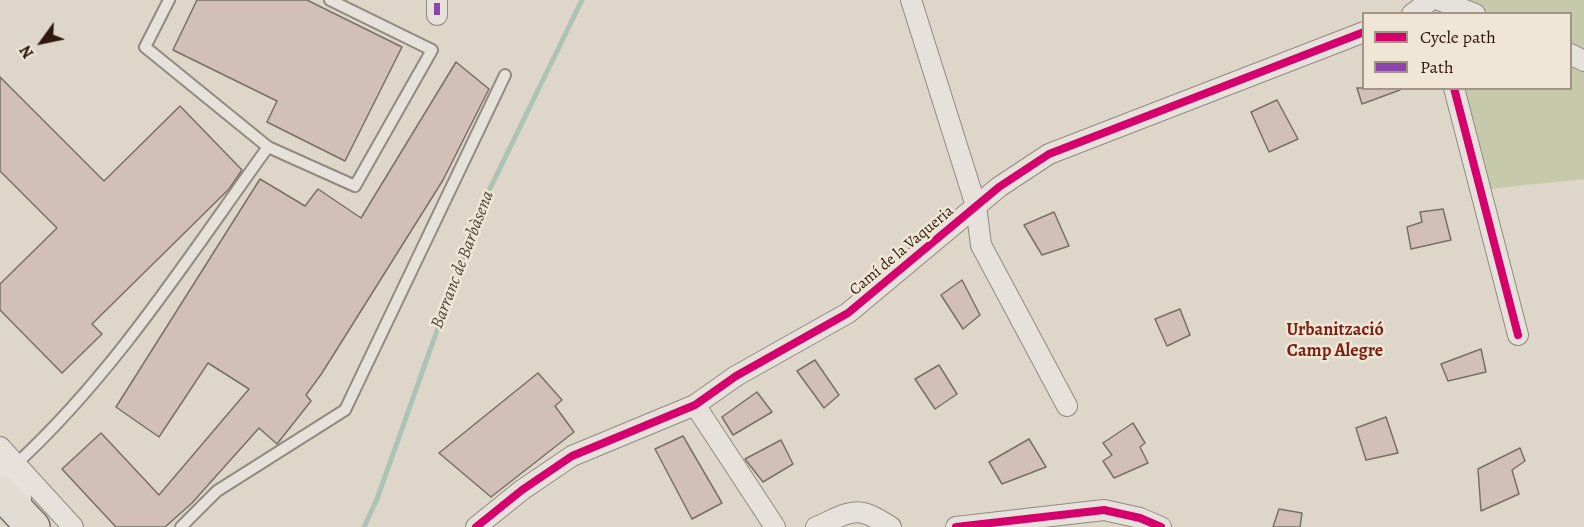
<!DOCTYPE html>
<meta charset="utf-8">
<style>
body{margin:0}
#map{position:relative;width:1584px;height:527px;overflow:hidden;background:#ded6c9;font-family:Alegreya,serif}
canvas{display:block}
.legend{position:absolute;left:1362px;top:12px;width:210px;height:78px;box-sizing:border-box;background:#efe6d6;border:2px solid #a29486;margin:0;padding:8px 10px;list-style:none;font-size:18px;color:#2f190e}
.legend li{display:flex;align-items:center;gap:12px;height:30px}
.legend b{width:30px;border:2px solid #a29486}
.north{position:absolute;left:12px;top:12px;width:60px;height:60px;-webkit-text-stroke:4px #efe6d6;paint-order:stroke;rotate:237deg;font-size:16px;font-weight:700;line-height:24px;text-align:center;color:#2f190e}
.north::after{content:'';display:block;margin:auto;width:21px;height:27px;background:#2f190e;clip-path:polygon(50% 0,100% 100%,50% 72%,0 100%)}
</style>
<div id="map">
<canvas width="1584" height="527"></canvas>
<ul class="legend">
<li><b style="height:8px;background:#d6006c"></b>Cycle path</li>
<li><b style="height:8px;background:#8e44ad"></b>Path</li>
</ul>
<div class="north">N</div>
</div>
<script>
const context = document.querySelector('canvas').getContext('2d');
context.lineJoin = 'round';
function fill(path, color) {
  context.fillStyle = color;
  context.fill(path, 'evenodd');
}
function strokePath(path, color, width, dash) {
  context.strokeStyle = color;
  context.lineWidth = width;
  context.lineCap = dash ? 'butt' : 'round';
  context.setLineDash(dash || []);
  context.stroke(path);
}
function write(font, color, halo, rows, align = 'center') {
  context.font = font + ' Alegreya,serif';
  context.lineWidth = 5;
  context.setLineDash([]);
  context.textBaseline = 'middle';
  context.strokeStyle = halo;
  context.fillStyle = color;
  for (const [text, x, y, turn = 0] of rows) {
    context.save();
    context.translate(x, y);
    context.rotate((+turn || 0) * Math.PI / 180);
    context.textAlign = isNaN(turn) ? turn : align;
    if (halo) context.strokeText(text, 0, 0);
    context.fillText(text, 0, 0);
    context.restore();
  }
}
const green = new Path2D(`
 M1443 0H1584V179L1488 189 1445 89 1570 88V14H1426Z`);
const stream = new Path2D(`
 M364 527 377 499 481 207 582 0`);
const building = new Path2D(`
 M197 0H307L402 47 345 161 267 122 277 101 173 50Z
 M456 62 489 89 443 180 322 373 306 395 311 401 277 444 259 428 192 503 165 527H116L62 469 101 433 159 495 249 389 208 363 159 437 116 407 260 179 305 206 318 189 361 218Z
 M0 77 104 181 180 106 242 170 229 189 92 324 102 334 62 373 0 310V284L57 228 0 171Z
 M1357 88H1399L1400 90 1362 104Z
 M1277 100 1298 139 1269 152 1251 112Z
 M1443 209 1451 240 1411 249 1407 227 1422 222 1420 212Z
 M1054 212 1069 246 1042 255 1024 225Z
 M962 280 980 315 963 329 941 295Z
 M1180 309 1190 335 1167 346 1155 319Z
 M1481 349 1486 372 1448 381 1441 364Z
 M815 360 839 395 824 408 797 371Z
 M939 365 957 394 935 409 915 379Z
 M538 373 562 400 555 406 574 432 491 497 439 453Z
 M757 392 772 412 733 435 722 417Z
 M1386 417 1398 453 1366 460 1356 428Z
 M1133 423 1145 443 1140 447 1148 463 1114 478 1103 461 1112 455 1103 443Z
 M683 436 722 503 692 519 655 449Z
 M1029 439 1046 467 1002 484 989 462Z
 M781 440 793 464 763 482 745 459Z
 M1520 448 1525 461 1512 470 1519 494 1481 511 1478 469Z
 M1279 509 1302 513 1300 527H1273Z`);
const service = new Path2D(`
 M169 0 145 47 268 147 355 186 432 50 330 0
 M16 464C115 373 189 256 268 147
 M181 527 217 491 345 410 505 75`);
const minor = new Path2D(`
 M911 0 976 206 981 245 1067 406
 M1439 0 1475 14
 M1412 14 1431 0
 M437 15V0
 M1570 54 1584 61
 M1454 88 1518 335
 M695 405 775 527
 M0 447 73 527
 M0 468 21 498
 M476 527 522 490 572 456 695 405 736 376 848 313 999 187 1049 154 1364 32
 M816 527C853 511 856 504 891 527
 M956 527 1104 510 1140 518 1161 527`);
const trunk = new Path2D(`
 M0 492 33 527`);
const quiet = new Path2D(`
 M437 15V0`);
const cycleway = new Path2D(`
 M1454 88 1518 335
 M476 527 522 490 572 456 695 405 736 376 848 313 999 187 1049 154 1364 32
 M956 527 1104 510 1140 518 1161 527`);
const streetNames = [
 ["Camí de la Vaqueria",902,251,-40]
];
const waterNames = [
 ["Barranc de Barbàsena",463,260,-69]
];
const neighbourhoodNames = [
 ["Urbanització",1335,331],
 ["Camp Alegre",1335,352]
];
fill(green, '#c7c9ab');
strokePath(stream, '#adc3b5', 5);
fill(building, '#d2c0b8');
strokePath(building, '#787068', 1.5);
strokePath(service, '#918a80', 14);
strokePath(minor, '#918a80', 22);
strokePath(trunk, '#787068', 36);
strokePath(service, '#e6e2db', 10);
strokePath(minor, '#e6e2db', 20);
strokePath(trunk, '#e1ddd5', 33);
strokePath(quiet, '#8e44ad', 6, [12, 6]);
strokePath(cycleway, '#d6006c', 8);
write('16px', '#2f190e', '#efe6d6', streetNames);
write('italic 18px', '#4e4a3e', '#efe6d6', waterNames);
write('bold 18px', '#7a1f14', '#efe6d6', neighbourhoodNames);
</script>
